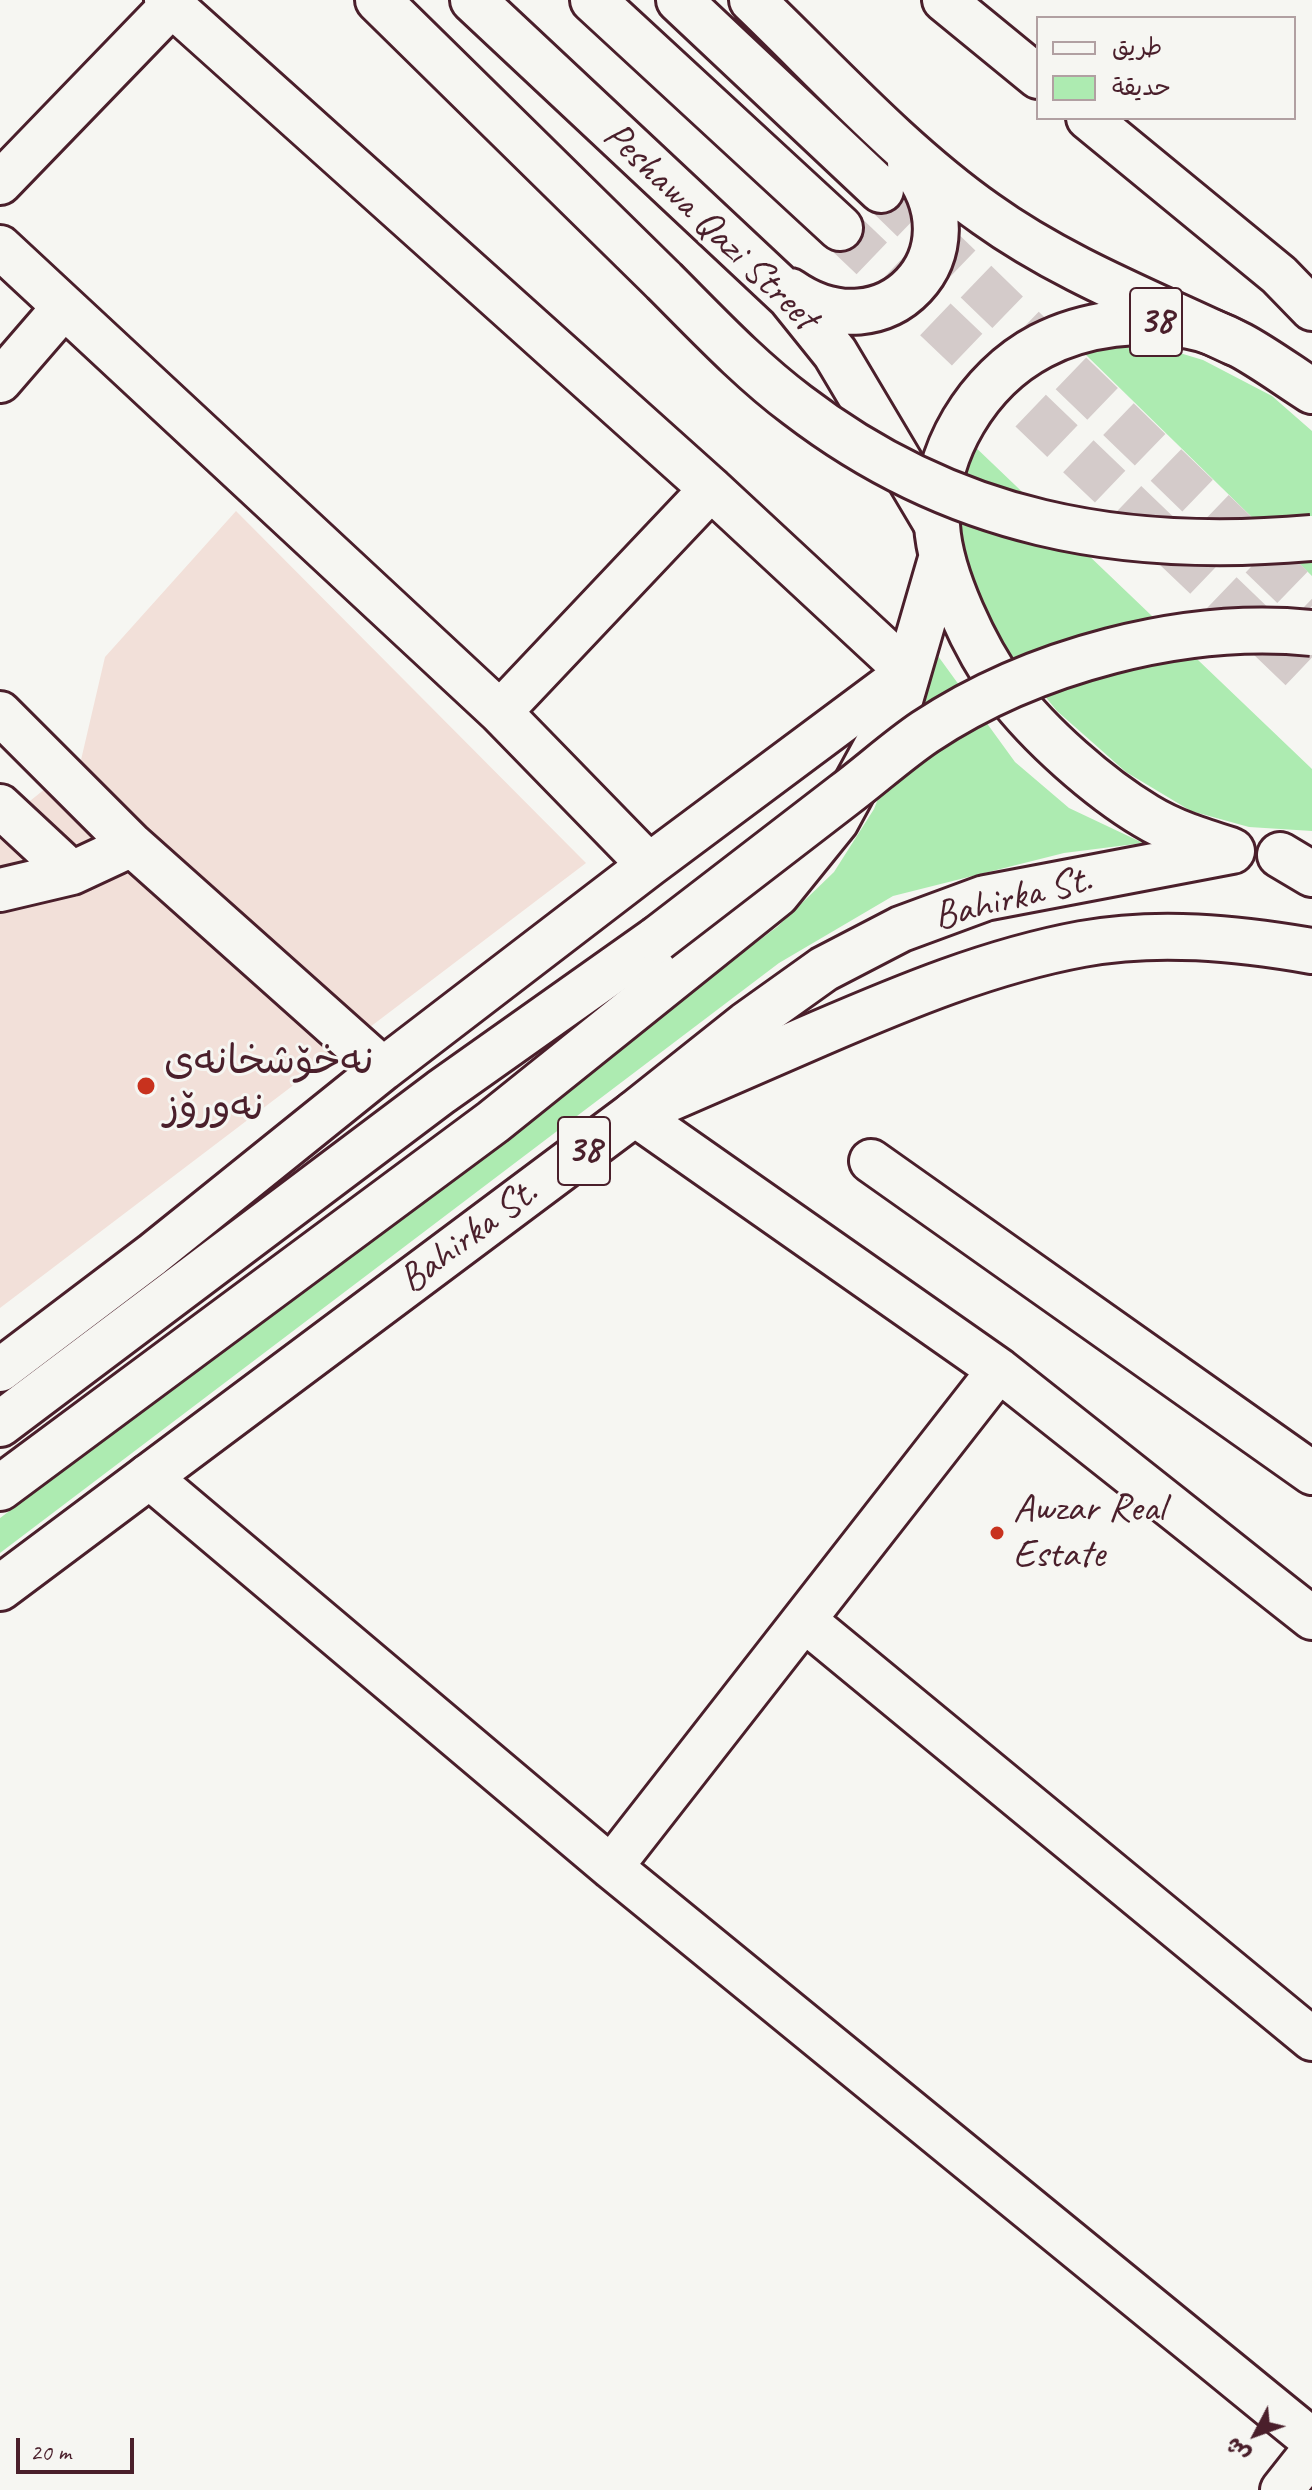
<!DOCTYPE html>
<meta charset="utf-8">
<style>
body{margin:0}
#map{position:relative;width:1312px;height:2490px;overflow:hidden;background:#f6f6f2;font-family:Caveat,"Playpen Sans Arabic",sans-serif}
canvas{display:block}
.legend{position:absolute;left:1036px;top:16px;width:260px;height:104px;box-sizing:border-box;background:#f6f6f2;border:2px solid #b1a0a2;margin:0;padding:10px 14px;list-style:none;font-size:24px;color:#4a1f2b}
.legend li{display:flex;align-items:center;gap:16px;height:40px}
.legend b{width:40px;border:2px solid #b1a0a2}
.north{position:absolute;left:1216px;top:2394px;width:80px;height:80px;-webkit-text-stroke:6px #f6f6f2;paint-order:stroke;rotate:229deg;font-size:22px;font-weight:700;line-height:32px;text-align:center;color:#4a1f2b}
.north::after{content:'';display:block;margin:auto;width:28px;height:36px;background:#4a1f2b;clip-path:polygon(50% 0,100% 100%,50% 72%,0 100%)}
.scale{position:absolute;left:16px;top:2438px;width:118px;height:36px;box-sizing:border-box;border:4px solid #4a1f2b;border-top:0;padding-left:10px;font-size:24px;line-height:28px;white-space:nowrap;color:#4a1f2b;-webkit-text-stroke:6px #f6f6f2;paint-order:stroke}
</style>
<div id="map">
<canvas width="1312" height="2490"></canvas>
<ul class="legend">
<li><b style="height:10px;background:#f6f6f2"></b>طريق</li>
<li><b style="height:22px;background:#adebb1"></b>حديقة</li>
</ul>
<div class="north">ش</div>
<div class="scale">20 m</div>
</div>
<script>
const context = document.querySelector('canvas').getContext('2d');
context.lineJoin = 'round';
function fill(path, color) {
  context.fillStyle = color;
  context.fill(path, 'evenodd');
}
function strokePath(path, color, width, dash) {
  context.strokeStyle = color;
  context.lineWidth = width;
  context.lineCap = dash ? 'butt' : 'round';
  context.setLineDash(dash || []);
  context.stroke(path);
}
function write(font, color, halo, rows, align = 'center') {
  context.font = font + ' Caveat,"Playpen Sans Arabic",sans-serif';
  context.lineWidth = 6;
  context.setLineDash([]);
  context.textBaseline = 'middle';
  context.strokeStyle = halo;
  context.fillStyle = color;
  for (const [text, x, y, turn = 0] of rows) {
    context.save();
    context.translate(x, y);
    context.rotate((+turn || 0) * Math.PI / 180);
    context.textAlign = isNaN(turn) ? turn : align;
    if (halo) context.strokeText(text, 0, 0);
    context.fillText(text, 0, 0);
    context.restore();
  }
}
const built = new Path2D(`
 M236 511 586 863 0 1308V825L81 760 105 657Z`);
const green = new Path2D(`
 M1140 341 1203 360 1272 396 1312 431V576L1085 354Z
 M970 442 1312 769V831L1249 827 1191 811 1126 772 1057 711 1009 652 981 606 958 551 956 479Z
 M930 645 1015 762 1069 808 1143 843 1064 853 893 896 779 963 0 1553V1518L244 1337 603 1056 777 927 834 872 874 809 911 715Z`);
const highwayTunnel = new Path2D(`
 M881 190 1312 606
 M840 228 1312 680`);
const minor = new Path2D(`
 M944 0 1038 77
 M1088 118 1279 275 1312 309
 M0 183 172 5
 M0 247 500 712 649 865
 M0 381 64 307
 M500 712 711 489
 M0 713 132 845 383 1069
 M0 806 72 873
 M0 890 72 873 132 845
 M634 1114 999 1370 1312 1618
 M871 1161 1312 1473
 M0 1370 152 1255 383 1069 649 865 908 672 711 489 166 0
 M148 1476 611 1867 1312 2440
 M804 1620 1312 2039
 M611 1867 999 1370
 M1282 2490 1312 2452`);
const major = new Path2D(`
 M1230 850C1201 841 1172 832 1146 816 1099 788 1039 735 1006 691 976 650 940 576 937 525 932 454 978 379 1041 346 1085 323 1141 317 1189 326 1234 334 1274 367 1312 391
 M0 1488 493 1122 777 894 836 821 898 707 941 559
 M0 1588 634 1114 747 1024 824 969 901 929 985 898 1232 851`);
const highway = new Path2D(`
 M378 0 664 281
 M473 0 790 297 835 353 936 523
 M593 0 840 228
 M679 0 881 190
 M752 0C827 72 901 154 986 214 1061 268 1151 303 1235 343
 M790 291C885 357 984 253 910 163
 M1280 855 1312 874
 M634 1114C695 1087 757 1061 818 1034 904 997 990 961 1082 944 1158 930 1236 938 1312 951
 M0 1424 441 1092 657 939`);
const highwayBridge = new Path2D(`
 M664 281C707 324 749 369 797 405 952 524 1121 555 1312 538
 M657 939C719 891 782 843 844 795 872 774 897 751 925 732 1032 661 1184 620 1312 633`);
const markers = [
 [146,1086,10,"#c8321e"],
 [997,1533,8,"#c8321e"]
];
const shields = [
 [1156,322,52],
 [584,1151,52]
];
const shieldNames = [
 ["38",1156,322],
 ["38",584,1151]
];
const streetNames = [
 ["Peshawa Qazi Street",710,227,44],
 ["Bahirka St.",1013,899,-14],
 ["Bahirka St.",469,1237,-37]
];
const poiNames = [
 ["نەخۆشخانەی",164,1063],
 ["نەورۆز",164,1109],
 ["Awzar Real",1013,1510],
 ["Estate",1013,1556]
];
fill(built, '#f2e0d9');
fill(green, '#adebb1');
strokePath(highwayTunnel, '#d4cbca', 44, [44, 22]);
strokePath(minor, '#4a1f2b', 48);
strokePath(major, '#4a1f2b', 50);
strokePath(highway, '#4a1f2b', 50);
strokePath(minor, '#f6f6f2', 42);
strokePath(major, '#f6f6f2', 44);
strokePath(highway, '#f6f6f2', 44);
strokePath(highwayBridge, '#4a1f2b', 50, []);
strokePath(highwayBridge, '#f6f6f2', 44);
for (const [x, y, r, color] of markers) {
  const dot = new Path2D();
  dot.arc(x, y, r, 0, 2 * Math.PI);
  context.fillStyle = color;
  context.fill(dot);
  strokePath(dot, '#f6f6f2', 3);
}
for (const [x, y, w] of shields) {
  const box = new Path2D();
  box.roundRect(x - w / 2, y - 34, w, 68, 6);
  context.fillStyle = '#f6f6f2';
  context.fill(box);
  strokePath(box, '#4a1f2b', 2);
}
write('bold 38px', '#4a1f2b', null, shieldNames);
write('40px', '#4a1f2b', '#f6f6f2', streetNames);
write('40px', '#4a1f2b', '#f6f6f2', poiNames, 'left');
</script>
